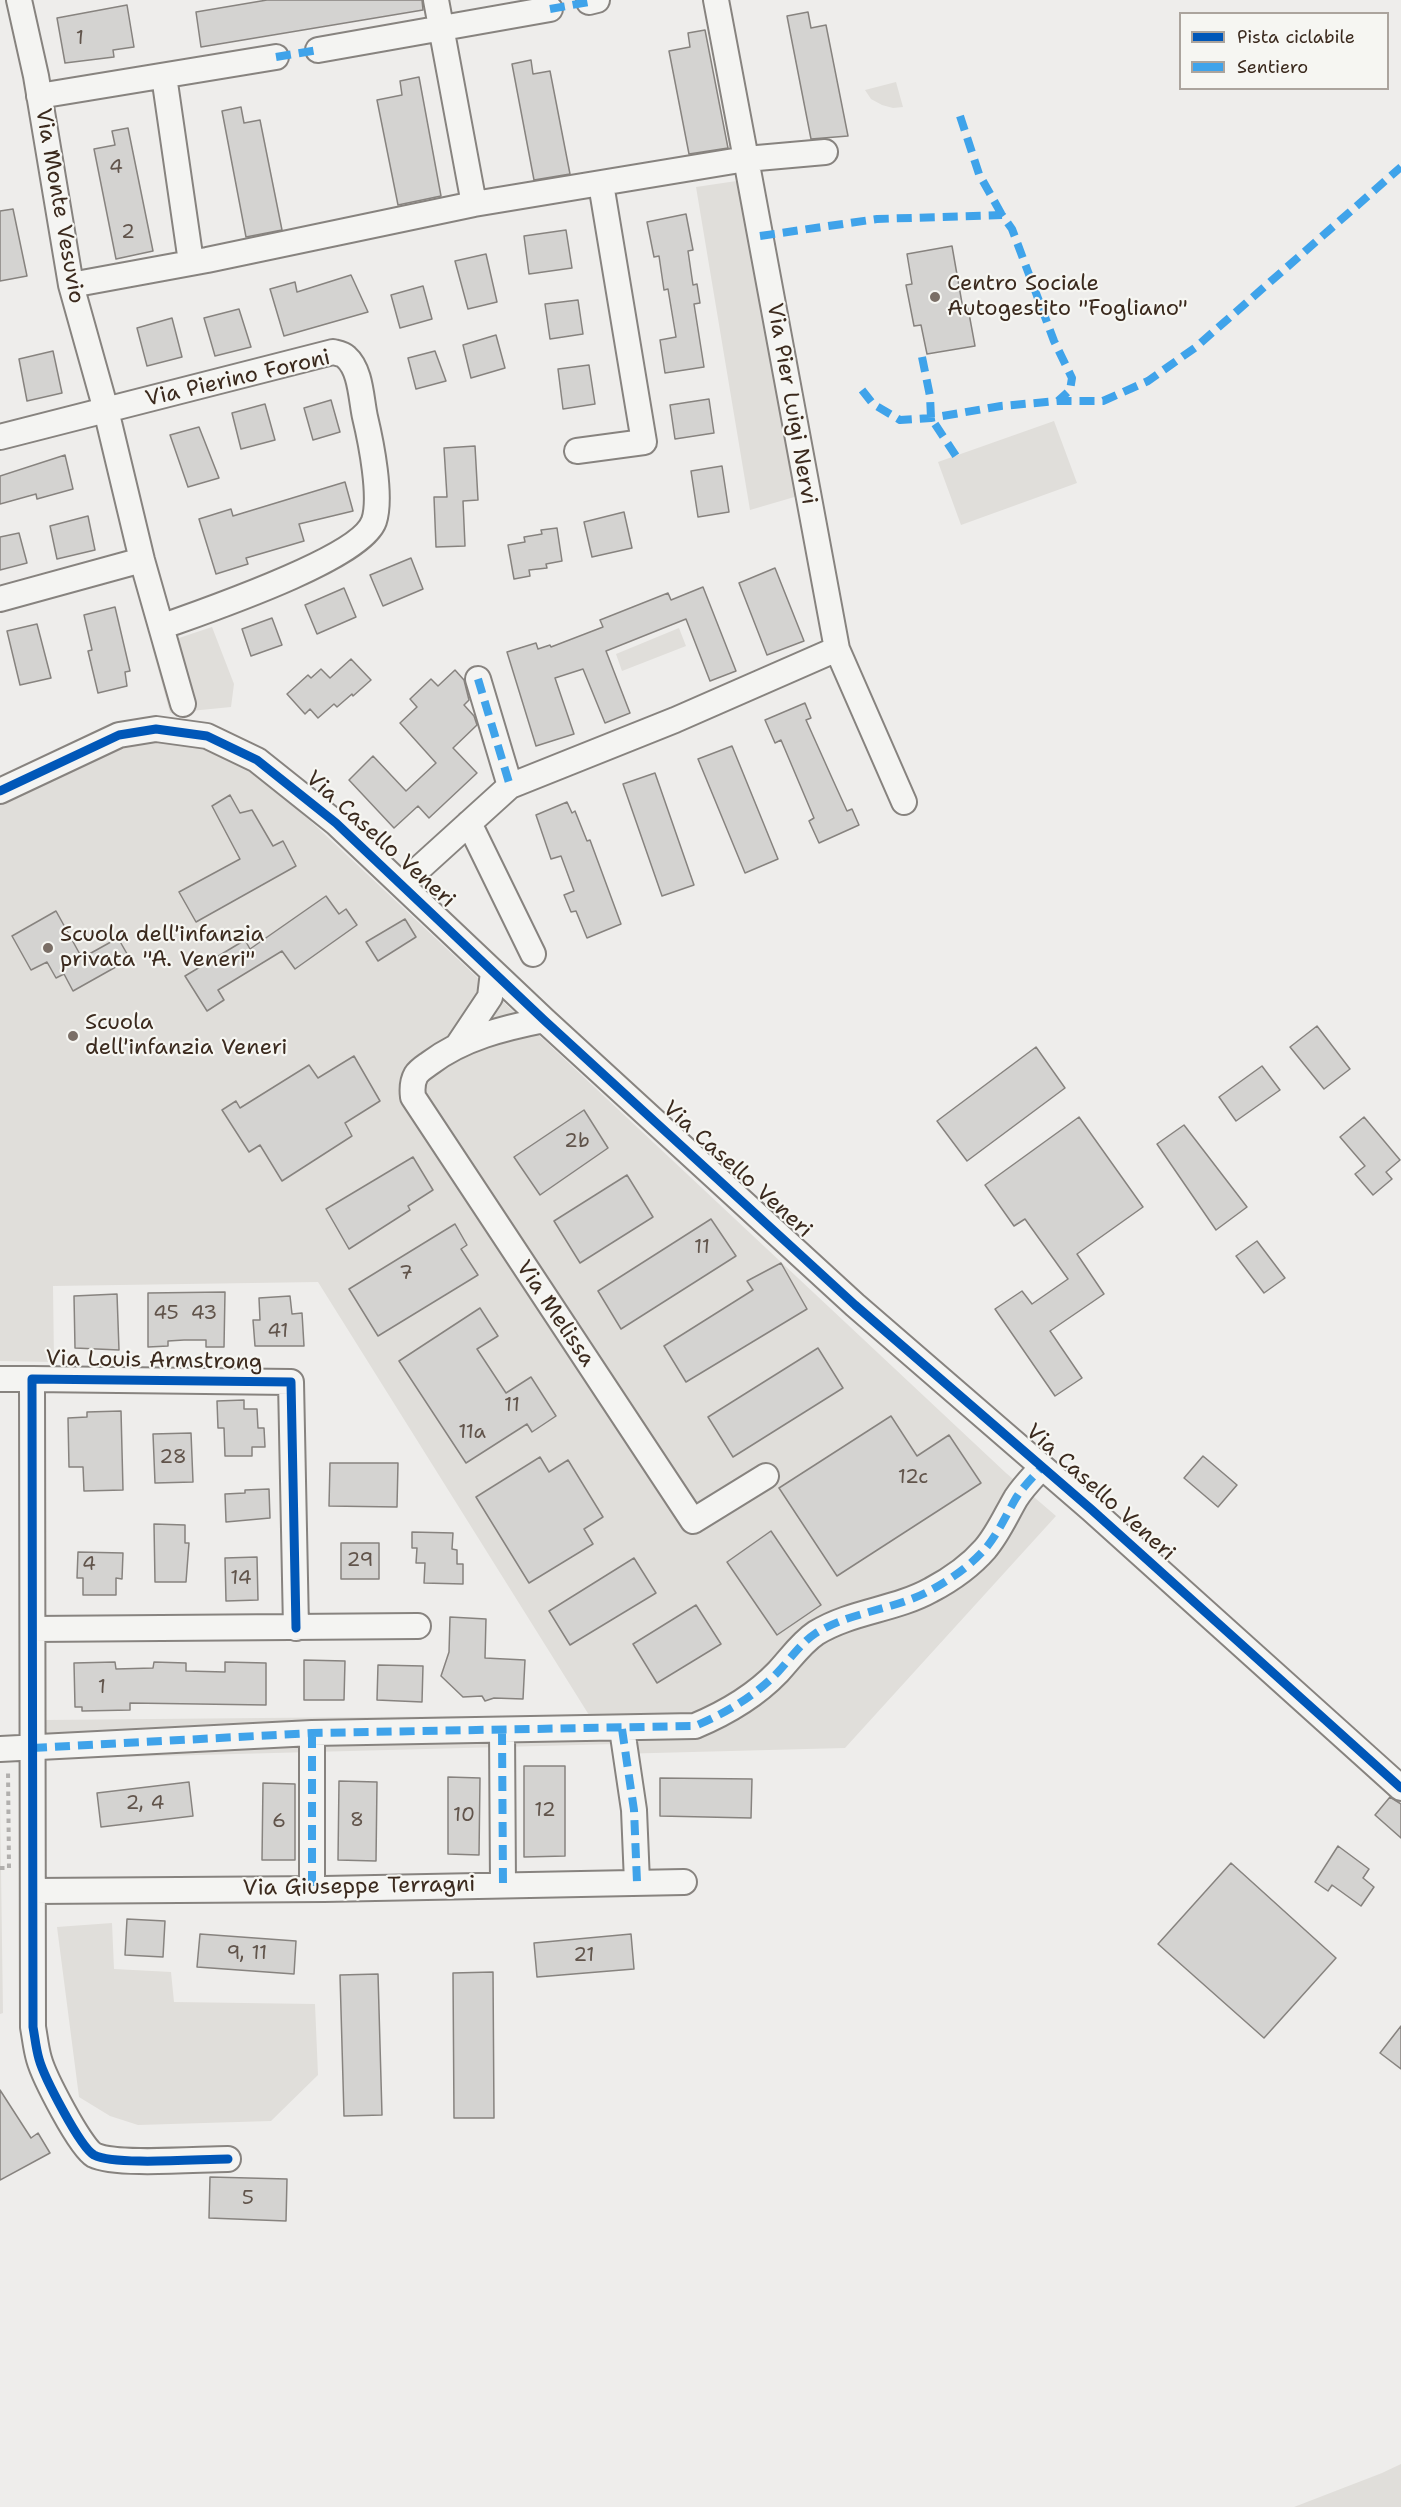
<!DOCTYPE html>
<style>
body{margin:0}
#map{position:relative;width:1401px;height:2507px;overflow:hidden;background:#eeedeb;font-family:"Shantell Sans",sans-serif}
canvas{display:block}
.legend{position:absolute;left:1179px;top:12px;width:210px;height:78px;box-sizing:border-box;background:#f6f6f2;border:2px solid #aba49d;margin:0;padding:8px 10px;list-style:none;font-size:18px;color:#3b2a1e}
.legend li{display:flex;align-items:center;gap:12px;height:30px}
.legend b{width:30px;border:2px solid #aba49d}
</style>
<div id="map">
<canvas width="1401" height="2507"></canvas>
<ul class="legend">
<li><b style="height:8px;background:#0057b8"></b>Pista ciclabile</li>
<li><b style="height:8px;background:#3fa3ea"></b>Sentiero</li>
</ul>
</div>
<script>
const context = document.querySelector('canvas').getContext('2d');
context.lineJoin = 'round';
function fill(path, color) {
  context.fillStyle = color;
  context.fill(path, 'evenodd');
}
function strokePath(path, color, width, dash) {
  context.strokeStyle = color;
  context.lineWidth = width;
  context.lineCap = dash ? 'butt' : 'round';
  context.setLineDash(dash || []);
  context.stroke(path);
}
function write(font, color, halo, rows, align = 'center') {
  context.font = font + ' "Shantell Sans",sans-serif';
  context.lineWidth = 4.5;
  context.setLineDash([]);
  context.textBaseline = 'middle';
  context.strokeStyle = halo;
  context.fillStyle = color;
  for (const [text, x, y, turn = 0] of rows) {
    context.save();
    context.translate(x, y);
    context.rotate((+turn || 0) * Math.PI / 180);
    context.textAlign = isNaN(turn) ? turn : align;
    if (halo) context.strokeText(text, 0, 0);
    context.fillText(text, 0, 0);
    context.restore();
  }
}
const built = new Path2D(`
 M896 82 903 107 893 108 882 105 871 99 865 90Z
 M750 179 808 493 750 510 696 187Z
 M1054 421 1077 483 961 525 938 462Z
 M212 627 234 684 231 707 170 713 152 647Z
 M679 628 686 646 622 671 616 654Z
 M154 741 186 743 230 756 255 769 1006 1473 1056 1516 845 1748 616 1754V1744L46 1759 44 1720 589 1715 318 1282 53 1286 54 1362 0 1361V802L121 744Z
 M0 1798 3 2013 0 2014Z
 M112 1923 114 1969 171 1972 174 2002 315 2004 318 2075 271 2121 138 2125 110 2116 79 2097 57 1927Z
 M1401 2464V2507H1294L1382 2473Z`);
const building = new Path2D(`
 M267 0H422L423 10 201 47 196 12Z
 M127 5 134 47 113 50 114 57 65 63 57 18Z
 M808 12 811 28 826 25 848 136 811 139 787 16Z
 M705 30 728 148 689 154 669 51 690 47 688 33Z
 M531 60 533 74 550 71 570 174 534 180 512 64Z
 M419 77 441 196 398 205 377 100 402 95 400 81Z
 M241 107 244 123 260 120 282 230 246 237 222 111Z
 M128 128 153 251 116 259 94 149 115 145 112 131Z
 M13 209 27 276 0 281V211Z
 M686 214 693 250 688 251 693 285 697 284 700 303 694 304 704 367 665 373 660 340 676 337 668 289 664 290 659 256 654 257 647 222Z
 M566 230 572 268 529 274 524 236Z
 M952 246 963 309 968 308 975 346 927 354 921 325 914 326 906 285 912 284 907 254Z
 M486 254 497 302 468 309 455 261Z
 M351 275 368 312 284 336 270 289 295 282 297 292Z
 M423 286 432 319 400 328 391 295Z
 M578 300 583 334 550 339 545 304Z
 M239 309 251 347 215 356 204 318Z
 M172 318 182 357 147 366 137 328Z
 M496 335 505 368 471 378 463 345Z
 M53 351 62 393 27 401 19 359Z
 M435 351 446 381 416 389 408 358Z
 M589 365 595 404 563 409 558 369Z
 M709 399 714 433 675 439 670 405Z
 M331 400 340 432 313 440 304 408Z
 M265 404 275 440 241 449 232 413Z
 M199 427 219 478 188 487 170 435Z
 M475 446 478 500 463 501 465 546 436 547 434 497H447L444 448Z
 M65 455 73 489 37 499 36 494 0 504V476Z
 M722 466 729 512 698 517 691 471Z
 M345 482 353 511 299 524 304 541 246 558 248 564 216 574 199 519 231 509 233 516Z
 M624 512 632 548 592 557 584 522Z
 M88 516 95 550 57 559 50 526Z
 M557 528 562 561 546 564 547 568 529 570 530 576 514 579 508 545 525 542 524 537 542 534 541 530Z
 M19 533 27 563 0 570V537Z
 M411 558 423 589 383 606 370 575Z
 M775 568 804 641 767 655 739 583Z
 M703 587 736 671 710 681 686 619 606 651 630 713 605 723 583 669 555 678 574 734 536 746 507 652 536 643 538 649 550 645 551 647 603 627 600 620 668 593 671 600Z
 M344 588 356 617 317 634 305 605Z
 M115 607 130 671 125 672 127 686 98 693 88 651 92 650 84 615Z
 M272 618 282 645 251 656 242 629Z
 M37 624 51 678 20 685 7 631Z
 M351 659 371 680 353 696 352 694 337 707 334 704 318 718 310 709 305 714 287 694 308 675 311 678 321 669 330 678Z
 M455 670 464 680 469 700 464 705 474 716 477 725 453 748 477 773 429 818 418 806 394 828 349 780 373 756 406 791 436 763 400 723 417 707 410 699 431 679 438 686Z
 M805 703 811 718 806 720 832 778 847 811 852 809 859 825 819 843 809 821 814 818 781 740 775 743 765 720Z
 M732 746 778 859 745 873 698 759Z
 M655 773 694 885 662 896 623 784Z
 M230 795 240 813 252 810 273 846 283 841 296 866 196 922 179 892 240 859 212 806Z
 M567 802 572 813 575 811 587 841 590 840 621 924 587 938 576 911 571 912 564 895 574 891 561 856 551 859 536 815Z
 M326 896 339 914 346 909 357 925 295 969 282 951 218 990 224 1000 207 1011 185 976 245 940 250 949Z
 M56 911 82 958 118 938 130 959 73 991 64 974 56 978 47 962 31 970 12 936Z
 M405 919 416 937 378 961 366 942Z
 M1317 1026 1350 1069 1324 1089 1290 1047Z
 M1036 1047 1065 1088 967 1161 937 1121Z
 M354 1056 380 1101 345 1123 352 1136 282 1181 260 1145 249 1152 222 1110 236 1101 240 1108 309 1065 318 1078Z
 M1262 1066 1280 1090 1236 1121 1219 1097Z
 M584 1110 608 1148 540 1195 514 1157Z
 M1079 1117 1143 1207 1077 1254 1104 1294 1050 1331 1082 1378 1055 1396 995 1309 1022 1291 1032 1304 1068 1279 1025 1219 1014 1226 985 1185Z
 M1364 1117 1400 1160 1386 1172 1392 1179 1373 1195 1355 1174 1365 1166 1340 1137Z
 M1184 1125 1247 1207 1216 1230 1157 1144Z
 M413 1157 433 1190 408 1206 410 1210 349 1249 326 1209Z
 M627 1175 653 1217 580 1263 554 1221Z
 M711 1219 736 1256 621 1329 598 1291Z
 M455 1224 467 1245 461 1249 478 1275 378 1336 349 1289Z
 M1257 1241 1285 1278 1264 1293 1236 1256Z
 M781 1263 807 1309 686 1382 664 1346 753 1290 747 1281Z
 M225 1292 224 1347H206V1340H184L168 1341V1346L148 1347V1293Z
 M117 1294 119 1350 75 1348 74 1296Z
 M290 1296 292 1314 302 1313 304 1346H255L253 1320H260L259 1298Z
 M480 1308 498 1336 477 1349 506 1393 531 1377 556 1416 532 1432 527 1424 466 1463 399 1361Z
 M818 1348 843 1388 733 1457 708 1417Z
 M244 1400V1409H257L258 1428H264L265 1447H252V1456H225L224 1428H218L217 1401Z
 M121 1411 123 1490 84 1491 83 1467H69L68 1418 87 1417V1412Z
 M891 1416 917 1456 949 1435 981 1483 837 1576 779 1488Z
 M191 1433 193 1482 155 1483 153 1434Z
 M1203 1456 1237 1485 1218 1507 1184 1478Z
 M540 1457 549 1472 568 1460 603 1517 584 1529 593 1544 529 1583 476 1497Z
 M330 1463H398L397 1507 329 1506Z
 M269 1489 270 1518 226 1522 225 1494 245 1493V1490Z
 M154 1524 185 1525V1543H189L186 1582H155Z
 M771 1531 821 1605 777 1635 727 1562Z
 M412 1532 453 1533 452 1549 457 1550V1564H463V1584L424 1583 425 1563H416L417 1548H412Z
 M341 1543H379V1579H341Z
 M78 1552 123 1553 122 1579 116 1578V1595H83V1578H77Z
 M257 1557 258 1600 226 1601 225 1558Z
 M634 1558 656 1593 570 1645 549 1611Z
 M696 1605 721 1644 657 1683 633 1644Z
 M450 1617 486 1619 485 1658 525 1660 523 1699 494 1698 485 1701 482 1696 463 1697 441 1676 449 1652Z
 M304 1660 345 1661 344 1700H304Z
 M115 1662 116 1669 153 1668 154 1662 186 1663V1671L225 1672V1662L266 1663V1705L130 1703V1710L82 1711V1707H75L74 1663Z
 M378 1665 423 1666 422 1702 377 1700Z
 M524 1766H565V1856L524 1857Z
 M448 1777 480 1778 479 1855 448 1854Z
 M660 1778 752 1779 751 1818 660 1816Z
 M339 1781 377 1782 376 1861 338 1860Z
 M189 1782 193 1816 101 1827 97 1793Z
 M263 1783 295 1784V1860H262Z
 M1390 1797 1401 1804V1838L1375 1815Z
 M1338 1846 1369 1869 1363 1878 1374 1887 1361 1906 1332 1885 1328 1891 1315 1882Z
 M1231 1863 1336 1958 1264 2038 1158 1944Z
 M127 1919 165 1921 163 1957 125 1955Z
 M200 1934 296 1941 294 1974 197 1967Z
 M631 1934 634 1969 537 1977 534 1943Z
 M493 1972 494 2118H454L453 1973Z
 M378 1974 382 2115 344 2116 340 1975Z
 M1401 2026V2069L1380 2053Z
 M0 2090 31 2138 38 2133 50 2153 0 2180Z
 M210 2177 287 2179 286 2221 209 2218Z`);
const path = new Path2D(`
 M0 1868H9L8 1769`);
const minor = new Path2D(`
 M19 0 36 76 71 285 106 410 142 560 183 704
 M436 0 474 204
 M589 2 597 0
 M318 50 550 9
 M164 76 191 262
 M39 96 276 57
 M71 285 207 260 474 204 746 159 716 0
 M0 437 333 352C337 353 343 354 346 357 361 370 361 399 365 417 371 442 382 497 374 521 361 559 202 612 161 627
 M577 451 644 442 601 184
 M0 599 142 560
 M837 649 904 802
 M478 679 510 786
 M0 791 119 735 156 729 207 736 257 760 336 823 544 1020 855 1305 1092 1510 1401 1788
 M469 823 533 954
 M402 884 510 786 675 720 837 649 746 159 825 152
 M544 1020C504 1028 463 1038 430 1063 426 1066 419 1070 416 1075 412 1082 412 1089 413 1097L693 1521 766 1476
 M458 1045 490 997 493 972
 M0 1379H32
 M33 1629 418 1626
 M622 1729 634 1810 637 1882
 M502 1730 503 1885
 M312 1733V1889
 M0 1749 312 1733 695 1726C726 1713 755 1696 778 1672 791 1658 801 1643 816 1633 852 1611 895 1610 931 1590 950 1580 971 1565 985 1549 998 1534 1006 1515 1016 1498 1023 1487 1033 1477 1042 1467
 M34 1891 324 1889 684 1882
 M228 2159C200 2159 116 2166 94 2155 80 2147 44 2077 39 2059 36 2049 35 2038 33 2027L32 1379 291 1382 296 1628`);
const quiet = new Path2D(`
 M550 9 589 2
 M276 57 318 50
 M960 116 979 174 1002 215
 M760 236 877 219 1002 215 1012 229 1054 341 1072 378 1070 390 1058 401
 M922 357 930 396 931 418 956 456
 M862 390 873 404 900 420 931 418 1001 406 1058 401H1103L1148 381 1196 347 1401 167
 M478 679 510 786
 M622 1729 634 1810 637 1882
 M502 1730 503 1885
 M312 1733V1889
 M32 1748 312 1733 695 1726C726 1713 755 1696 778 1672 791 1658 801 1643 816 1633 852 1611 895 1610 931 1590 950 1580 971 1565 985 1549 998 1534 1006 1515 1016 1498 1023 1487 1033 1477 1042 1467`);
const cycleway = new Path2D(`
 M0 791 119 735 156 729 207 736 257 760 336 823 544 1020 855 1305 1092 1510 1401 1788
 M228 2159C200 2159 116 2166 94 2155 80 2147 44 2077 39 2059 36 2049 35 2038 33 2027L32 1379 291 1382 296 1628`);
const markers = [
 [935,297,6,"#7a6e66"],
 [48,948,6,"#7a6e66"],
 [73,1036,6,"#7a6e66"]
];
const numberNames = [
 ["1",80,39],
 ["4",116,168],
 ["2",128,233],
 ["2b",577,1142],
 ["11",702,1248],
 ["7",406,1274],
 ["45",166,1314],
 ["43",204,1314],
 ["41",278,1332],
 ["11",512,1406],
 ["11a",472,1433],
 ["28",173,1458],
 ["12c",913,1478],
 ["29",360,1561],
 ["4",89,1565],
 ["14",241,1579],
 ["1",102,1688],
 ["2, 4",145,1804],
 ["12",545,1811],
 ["10",464,1816],
 ["8",357,1821],
 ["6",279,1822],
 ["9, 11",247,1954],
 ["21",584,1956],
 ["5",248,2199]
];
const streetNames = [
 ["Via Monte Vesuvio",59,206,80],
 ["Via Pierino Foroni",238,379,-13],
 ["Via Pier Luigi Nervi",791,404,80],
 ["Via Casello Veneri",380,840,42],
 ["Via Casello Veneri",737,1170,42],
 ["Via Melissa",555,1314,56],
 ["Via Louis Armstrong",154,1361,1],
 ["Via Casello Veneri",1100,1493,42],
 ["Via Giuseppe Terragni",359,1887,-1]
];
const poiNames = [
 ["Centro Sociale",947,284],
 ["Autogestito \"Fogliano\"",947,309],
 ["Scuola dell'infanzia",60,935],
 ["privata \"A. Veneri\"",60,960],
 ["Scuola",85,1023],
 ["dell'infanzia Veneri",85,1048]
];
fill(built, '#e0deda');
fill(building, '#d4d3d1');
strokePath(building, '#87837f', 1.5);
strokePath(minor, '#87837f', 28);
strokePath(path, '#b1afad', 4, [4.5, 4.5]);
strokePath(minor, '#f4f4f2', 24);
strokePath(quiet, '#3fa3ea', 8, [15, 8]);
strokePath(cycleway, '#0057b8', 9);
for (const [x, y, r, color] of markers) {
  const dot = new Path2D();
  dot.arc(x, y, r, 0, 2 * Math.PI);
  context.fillStyle = color;
  context.fill(dot);
  strokePath(dot, '#f6f6f2', 2);
}
write('20px', '#61544b', null, numberNames);
write('22px', '#3b2a1e', '#f6f6f2', streetNames);
write('22px', '#3b2a1e', '#f6f6f2', poiNames, 'left');
</script>
